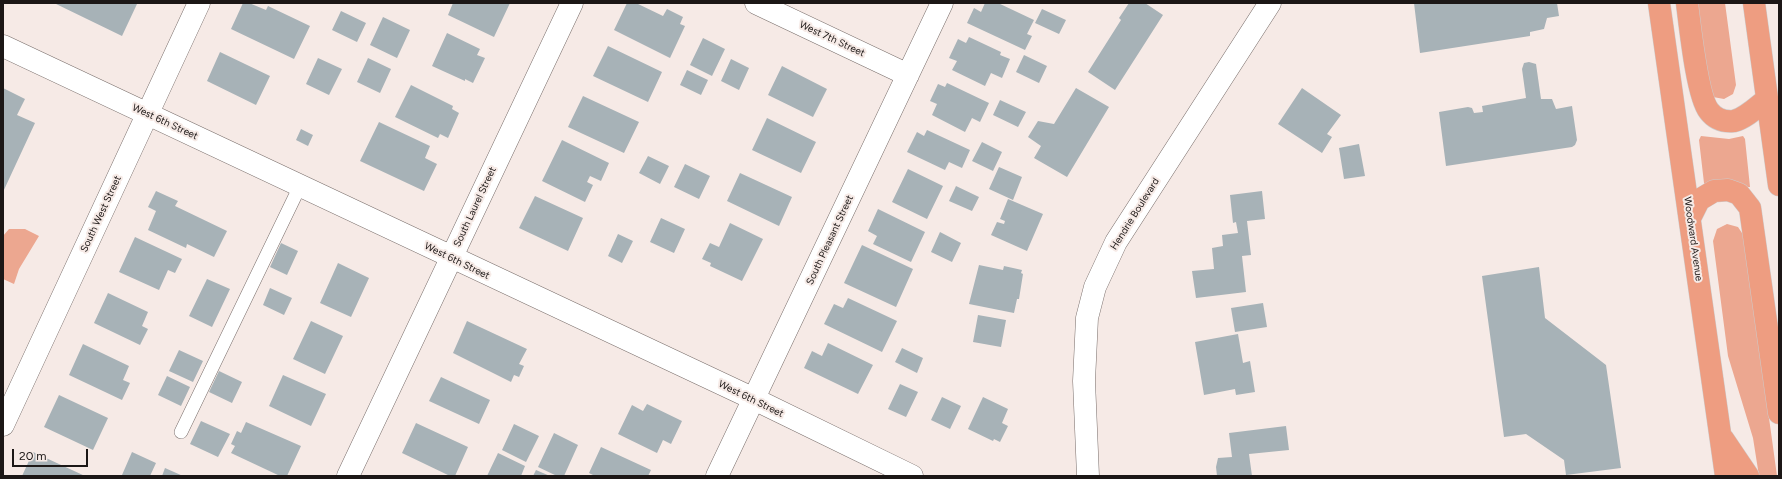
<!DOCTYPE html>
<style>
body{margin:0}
#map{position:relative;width:1782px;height:479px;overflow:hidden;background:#f6eae6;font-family:Figtree,sans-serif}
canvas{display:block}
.frame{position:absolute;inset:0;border:4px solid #1c1716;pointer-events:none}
.scale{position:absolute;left:12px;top:449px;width:76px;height:18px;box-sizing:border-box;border:2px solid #1c1716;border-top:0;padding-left:5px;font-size:12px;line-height:14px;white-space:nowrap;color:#1c1716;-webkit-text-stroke:3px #f6eae6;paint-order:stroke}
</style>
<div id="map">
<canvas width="1782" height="479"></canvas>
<div class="frame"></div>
<div class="scale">20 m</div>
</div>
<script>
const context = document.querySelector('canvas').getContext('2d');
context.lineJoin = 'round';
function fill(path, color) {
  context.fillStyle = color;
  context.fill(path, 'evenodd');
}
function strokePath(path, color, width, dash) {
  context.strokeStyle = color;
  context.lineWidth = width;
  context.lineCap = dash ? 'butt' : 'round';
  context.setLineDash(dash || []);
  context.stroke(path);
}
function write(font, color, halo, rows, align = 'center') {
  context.font = font + ' Figtree,sans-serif';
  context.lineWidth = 4;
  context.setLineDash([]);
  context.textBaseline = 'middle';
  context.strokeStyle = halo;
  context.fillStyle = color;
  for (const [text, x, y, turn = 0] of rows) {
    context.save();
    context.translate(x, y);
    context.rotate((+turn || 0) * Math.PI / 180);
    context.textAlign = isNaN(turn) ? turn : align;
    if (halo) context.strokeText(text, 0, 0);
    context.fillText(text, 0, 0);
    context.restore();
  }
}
const green = new Path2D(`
 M1694 3H1725L1736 85 1733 94 1724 99 1713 97 1706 88Z
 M1701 136 1729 139 1743 136 1745 139 1750 187H1706L1704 183 1699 140Z
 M1727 224 1738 227 1744 236 1777 476H1759L1753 438 1728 356 1713 241 1717 229Z
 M9 229H25L39 236 19 269 14 284 3 279V236Z`);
const building = new Path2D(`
 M54 3H135L137 4 122 36Z
 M243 3H249L266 10 268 6 310 26 294 59 231 29Z
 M453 3H510L494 37 448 15Z
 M627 3H636L663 16 667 9 683 17 680 24 685 26 670 58 614 30Z
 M985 3H998L1034 20 1027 34 1032 36 1025 50 967 23 974 8 981 12Z
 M1129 3H1145L1163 15 1115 90 1088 72 1121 20 1119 18Z
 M1414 3H1557L1559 16 1547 18 1544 29 1530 32V36L1420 53Z
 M1042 9 1066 20 1059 34 1035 23Z
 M341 11 366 23 357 42 332 30Z
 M383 17 410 30 397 58 370 45Z
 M447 33 480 49 477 55 485 58 473 83 465 79V81L432 66Z
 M969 37 1001 52 1000 55 1010 59 1002 78 991 73 985 86 952 70 957 61 949 58 958 39 966 43Z
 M703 38 725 49 712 76 690 65Z
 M608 46 662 72 648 102 593 76Z
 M220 52 270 76 256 105 207 81Z
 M1024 55 1047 66 1039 83 1016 72Z
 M318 58 342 69 329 95 306 84Z
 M368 58 391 69 380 93 357 82Z
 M731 59 749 68 739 90 721 81Z
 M1529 62 1536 64 1541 99H1552L1556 109 1572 106 1577 140 1575 145 1572 147 1446 166 1439 112 1468 107 1472 108 1474 113 1483 112 1482 106 1526 98 1522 69 1524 63Z
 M782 66 827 89 813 117 768 95Z
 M687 70 708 80 701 95 680 85Z
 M947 83 989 103 980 122 972 118 965 132 932 115 937 104 930 101 938 84 945 87Z
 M411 85 453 106 452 109 459 113 448 138 440 134 438 138 395 117Z
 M3 88 25 99 17 115 35 123 3 192Z
 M1076 88 1109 107 1067 177 1034 158 1041 146 1028 137 1038 121 1054 124Z
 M1302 88 1341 115 1327 134 1332 137 1322 153 1278 124Z
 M583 96 639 122 624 153 568 127Z
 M1000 100 1026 112 1018 127 993 115Z
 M767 118 816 142 801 173 752 150Z
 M379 122 430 146 425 158 437 164 424 191 360 161Z
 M301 129 313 135 308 146 296 140Z
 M927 130 970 150 962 168 949 162 945 170 907 152 917 132 924 136Z
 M562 140 609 163 601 181 590 176 587 182 593 185 585 202 542 181Z
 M982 142 1002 152 993 171 972 161Z
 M1359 144 1365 176 1344 179 1339 148Z
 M648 156 669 166 660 184 639 173Z
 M685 164 710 176 699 199 674 187Z
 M999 167 1022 177 1013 200 989 189Z
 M908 169 943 186 927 219 892 202Z
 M740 173 792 197 779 226 727 201Z
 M956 186 979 197 972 211 949 201Z
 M156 191 178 201 175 206 227 231 214 257 187 244 186 248 148 230 156 211 148 207Z
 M1262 191 1265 219 1247 221 1251 255 1242 256 1246 292 1196 298 1192 271 1214 269 1212 248 1223 246 1222 235 1238 233 1236 222 1233 223 1230 195Z
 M535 196 583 218 568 251 519 228Z
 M1008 199 1043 214 1027 251 991 235 997 222 1004 224 1005 221 1000 219Z
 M878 209 925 232 911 262 873 244 877 236 868 231Z
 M661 218 685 229 674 253 650 242Z
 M730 223 763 239 742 281 710 266 711 263 702 259 710 243 719 247Z
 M940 232 961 243 952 262 931 252Z
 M618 234 633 241 622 263 608 256Z
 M135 237 182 259 175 273 168 270 159 290 119 272Z
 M281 243 298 251 287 275 270 267Z
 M862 245 913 269 896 307 844 283Z
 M338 263 369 278 351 317 320 303Z
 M979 265 1003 270 1004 266 1022 270 1021 273 1023 274 1019 299H1017L1014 313 969 304Z
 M1539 267 1545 318 1606 365 1621 468 1566 475 1564 460 1526 434 1504 437 1482 276Z
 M207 279 230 289 212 327 189 316Z
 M270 288 292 298 284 315 263 305Z
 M108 293 148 312 142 326 148 329 140 345 94 323Z
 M848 298 897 321 882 352 824 324 834 304 843 308Z
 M1263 303 1267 327 1235 332 1231 308Z
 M978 315 1006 320 1001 347 973 342Z
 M311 321 343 336 325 374 293 359Z
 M467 321 527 349 519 364 524 366 519 377 514 375 511 382 453 353Z
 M1238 334 1243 363 1250 361 1255 392 1236 395 1235 389 1204 395 1195 342Z
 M828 343 873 365 858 394 804 368 812 351 822 356Z
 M83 344 129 366 123 380 130 383 122 400 69 375Z
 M902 348 923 358 917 373 895 362Z
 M179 350 203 361 193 382 169 371Z
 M219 371 242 382 232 403 209 392Z
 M283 375 326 394 311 426 269 406Z
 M167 376 190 387 181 406 158 395Z
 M441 377 490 400 479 424 429 401Z
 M900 384 918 392 906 417 888 409Z
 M59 395 108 418 93 450 44 427Z
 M942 397 961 406 950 429 931 420Z
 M983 397 1008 409 1002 423 1008 426 1000 442 994 439 993 441 968 429Z
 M647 404 682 421 671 444 663 440 657 453 618 434 632 405 643 411Z
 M201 421 230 434 218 457 190 444Z
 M246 422 301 446 287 476H280L231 453 235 446 231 444 237 431 241 433Z
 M416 423 468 447 455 476H450L402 453Z
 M514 424 539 436 526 462 502 450Z
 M1286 426 1289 450 1249 454 1252 476H1217L1216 467 1218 458 1232 457 1229 433Z
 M554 433 578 445 564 476H557L538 467Z
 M601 447 651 470 648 476H595L589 473Z
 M33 452 85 476H22Z
 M132 452 156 463 150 476 122 475Z
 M498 453 525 466 521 476H487Z
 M165 468 183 476H162Z
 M536 470 550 476H533Z`);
const service = new Path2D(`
 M181 432 300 186`);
const minor = new Path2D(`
 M756 3 908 75
 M3 46 754 399 912 476
 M3 425 199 3
 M348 476 572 3
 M717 476 942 3
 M1088 476 1084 381 1087 318 1095 287 1116 242 1270 3`);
const primary = new Path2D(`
 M1659 3 1726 476
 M1687 3C1690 26 1697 96 1709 111 1715 119 1724 122 1734 121 1746 118 1758 106 1767 99
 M1754 3 1779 185
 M1690 218 1699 200 1714 191 1728 190 1739 194 1750 208 1779 413
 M1723 439 1748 476`);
const streetNames = [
 ["West 7th Street",832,39,25],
 ["West 6th Street",165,122,25],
 ["South Laurel Street",475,207,-65],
 ["South West Street",101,214,-65],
 ["Hendrie Boulevard",1135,214,-58],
 ["Woodward Avenue",1693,239,82],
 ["South Pleasant Street",830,240,-65],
 ["West 6th Street",457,261,26],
 ["West 6th Street",751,399,26]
];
fill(green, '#eca790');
fill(building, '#a7b2b7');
strokePath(service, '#786d6a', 14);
strokePath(minor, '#786d6a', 23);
strokePath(primary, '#cdcccc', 23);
strokePath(service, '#fff', 13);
strokePath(minor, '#fff', 22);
strokePath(primary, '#ee9d81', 22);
write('10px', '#1c1716', '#f6eae6', streetNames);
</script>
